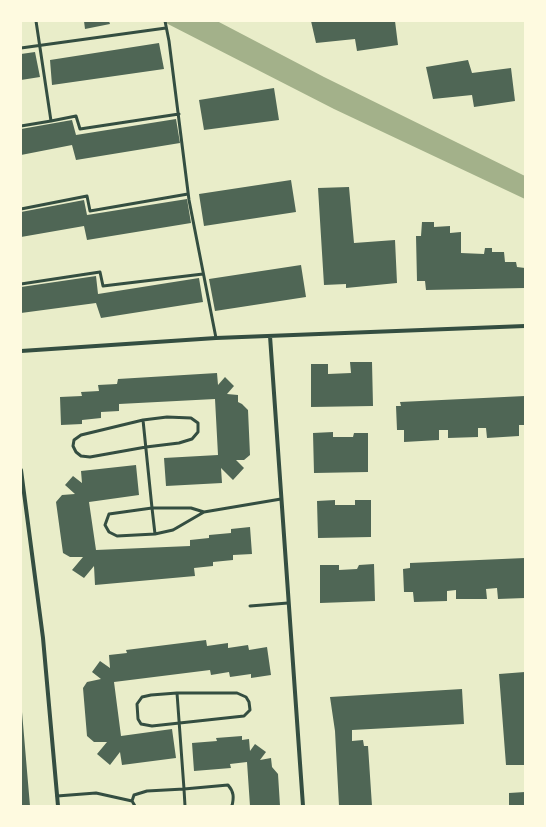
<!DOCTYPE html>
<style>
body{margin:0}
#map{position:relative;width:546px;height:827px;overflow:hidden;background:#e9edc9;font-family:Rubik,sans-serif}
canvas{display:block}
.frame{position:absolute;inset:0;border:22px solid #fefae0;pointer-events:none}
</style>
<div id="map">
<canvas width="546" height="827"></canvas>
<div class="frame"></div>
</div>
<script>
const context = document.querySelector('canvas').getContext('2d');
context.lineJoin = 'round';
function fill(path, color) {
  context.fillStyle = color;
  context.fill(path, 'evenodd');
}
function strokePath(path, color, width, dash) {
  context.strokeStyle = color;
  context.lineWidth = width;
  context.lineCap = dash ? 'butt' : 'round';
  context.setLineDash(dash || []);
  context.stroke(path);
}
const water = new Path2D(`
 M162 21H217L324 77 525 176V199L334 109Z`);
const building = new Path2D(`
 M84 21H109L110 24 85 29Z
 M311 21H395L398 45 357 51 355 39 316 43Z
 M159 43 164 69 52 85 50 60Z
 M35 52 40 77 21 80V54Z
 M468 60 472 73 511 68 515 101 474 107 472 95 433 99 426 67Z
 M274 88 279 120 204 130 199 100Z
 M176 119 180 143 76 160 72 145 21 155V129L72 120 76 135Z
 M291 180 296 212 204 226 199 194Z
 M349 187 354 243 395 240 397 283 346 288V284L324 285 318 188Z
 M187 199 191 223 87 240 84 226 21 237V212L84 200 87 215Z
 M422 222H434V227L450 226V233L461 232V253L484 254 485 248H492V252H504L505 262H516L517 267 525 268V288L426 290 425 281H417L416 236H421Z
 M301 265 306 297 215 311 209 279Z
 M96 276 98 294 199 278 203 302 101 318 96 303 21 313V287Z
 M350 362H372L373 406 311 407V364H328V374L351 373Z
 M217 373 218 385 225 377 234 386 227 394 238 395V402L242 404 248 410 250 455 244 460H236L244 468 233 480 221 468 222 483 166 486 164 458 218 455 215 399 119 404V411L101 412V418L82 420V424L61 425 60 397 82 396 81 392 99 391 98 385 117 384 118 379Z
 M525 396V425H519V436L487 438 486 428H478V437L448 438V430H439V440L404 442V430H397L396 406H401L400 402Z
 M333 432V437H353L354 433H368V472L314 473 313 433Z
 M136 465 139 495 89 502 96 550 190 546V540L209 538V535L231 533V529L250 527 252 554 233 555V560L213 562V566L194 568 195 576 95 585 94 566 84 578 72 570 83 557H70L63 553 56 502 62 495 75 494 65 485 73 476 82 483 81 471Z
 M335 500V505H355V500H371V537L318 538 317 501Z
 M525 558V598L498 599 497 588 486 589 487 599H456V590L447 591V601L414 602 413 592H404L403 569 410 568V563Z
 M374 564 375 601 320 603V565H339V570L357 569 359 565Z
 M206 640 207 646 228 643V648L248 645 249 650 267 647 271 675 251 678V674L230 677 229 672 211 675 210 670 114 682 121 736 172 729 176 758 122 765 120 752 110 765 97 754 107 742H94L87 736 83 688 87 682 101 679 92 672 100 661 110 668 109 655 127 653 126 650Z
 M525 672V765H506L499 674Z
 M462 689 464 724 352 730V741L363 740 364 746H368L372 806H339L335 731 330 697Z
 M21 712H22L30 806H21Z
 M242 736V740L249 739 250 751 255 744 266 752 260 760 271 758 272 767 278 774 280 806H250L247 762 230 764 231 768 194 771 192 743 217 741 216 738Z
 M525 792V806H509V793Z`);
const service = new Path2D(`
 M36 21 51 121
 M165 21 169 41 189 200 216 338
 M21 48 166 28
 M21 126 51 121 76 116 80 129 179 114
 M21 209 87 196 90 211 188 194
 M21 284 100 272 103 286 203 274
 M143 420 167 417 191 418 198 423V432L192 439 179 443 146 447 90 457 81 456 76 452 73 446 74 440 81 435 143 420 152 508H191L204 512 281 499
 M155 534 152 508 109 514 105 525 109 532 117 536 155 534 173 530 204 512
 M250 606 288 603
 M177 693H237L246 697 249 702 250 710 244 716 152 726 141 724 138 719 137 704 142 697 151 695 177 693 184 789 228 785C234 792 234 797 232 806H231
 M57 796 96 793 132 801 135 806
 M132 801 134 795 147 791 184 789 185 806`);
const minor = new Path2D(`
 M270 336 303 806
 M21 351 216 338 525 326
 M21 470 43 638 58 806`);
fill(water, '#a3b18a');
fill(building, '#4f6655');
strokePath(service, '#344e41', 3);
strokePath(minor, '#344e41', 4);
</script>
